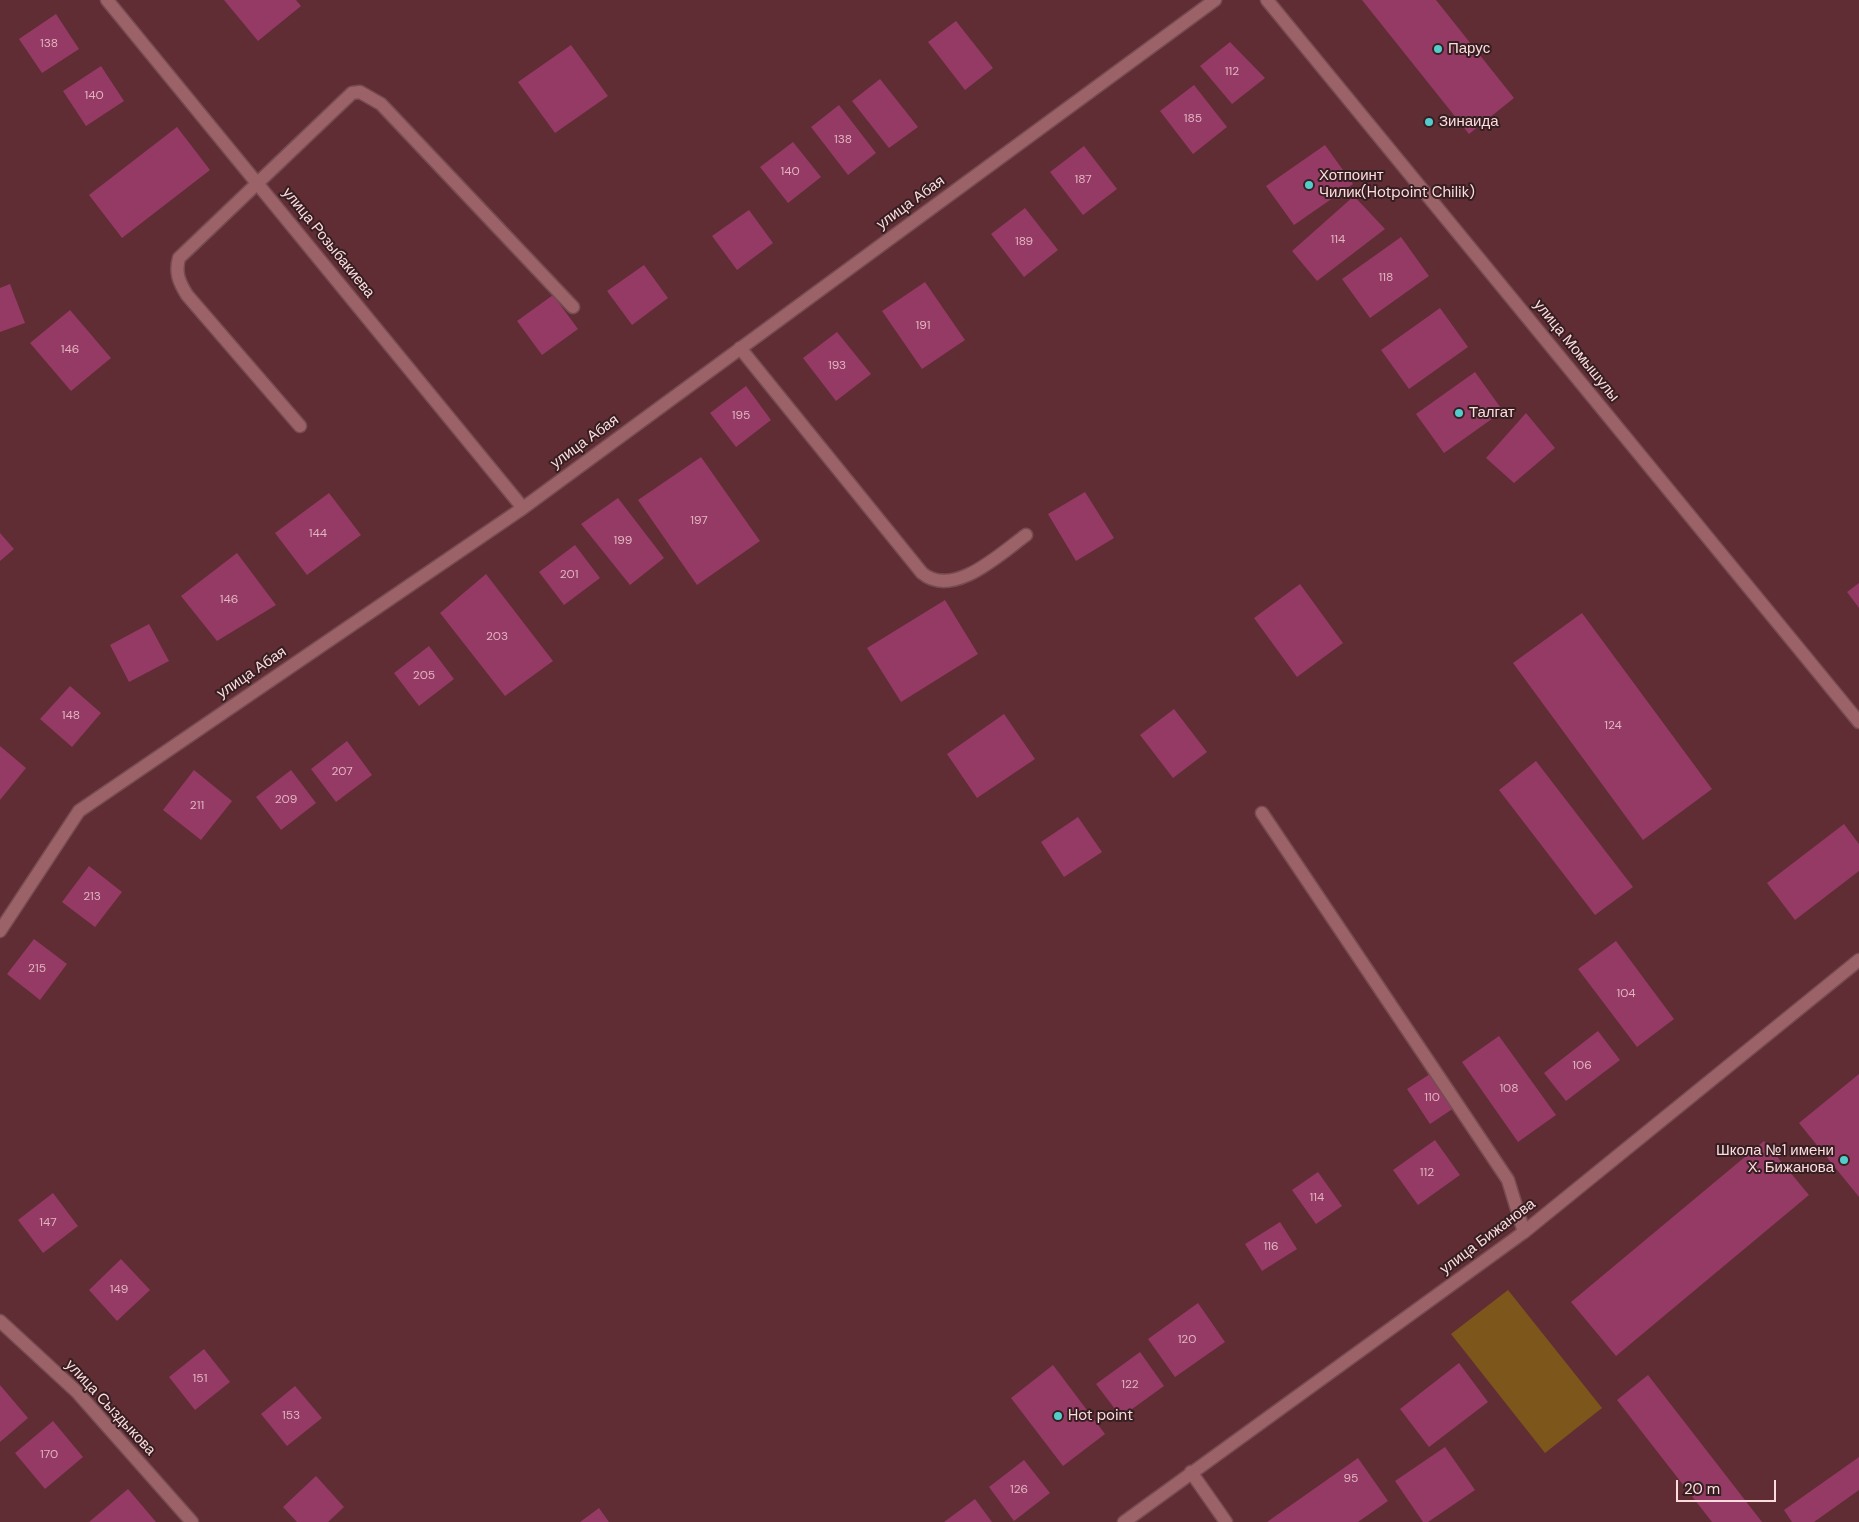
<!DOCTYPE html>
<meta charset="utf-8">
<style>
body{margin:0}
#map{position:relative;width:1859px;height:1522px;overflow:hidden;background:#602d34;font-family:"DM Sans",sans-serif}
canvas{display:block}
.scale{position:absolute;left:1676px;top:1480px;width:100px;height:22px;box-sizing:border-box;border:2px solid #fcdcde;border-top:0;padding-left:6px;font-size:15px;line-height:18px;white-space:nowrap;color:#fcdcde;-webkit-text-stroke:4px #361e21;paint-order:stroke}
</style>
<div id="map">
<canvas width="1859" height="1522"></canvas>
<div class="scale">20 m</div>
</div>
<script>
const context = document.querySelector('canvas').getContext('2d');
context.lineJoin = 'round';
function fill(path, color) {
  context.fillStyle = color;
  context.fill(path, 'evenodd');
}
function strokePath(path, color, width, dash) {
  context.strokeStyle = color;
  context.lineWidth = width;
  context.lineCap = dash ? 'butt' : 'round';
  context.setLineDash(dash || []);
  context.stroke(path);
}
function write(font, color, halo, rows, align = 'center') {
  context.font = font + ' "DM Sans",sans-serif';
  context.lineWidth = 4;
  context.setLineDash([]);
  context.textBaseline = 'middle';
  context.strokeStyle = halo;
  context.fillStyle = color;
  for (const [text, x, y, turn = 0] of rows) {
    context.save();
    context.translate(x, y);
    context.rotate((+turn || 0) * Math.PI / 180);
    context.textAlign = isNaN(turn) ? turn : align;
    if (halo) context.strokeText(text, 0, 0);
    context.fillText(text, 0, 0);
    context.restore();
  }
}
const green = new Path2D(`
 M1508 1290 1602 1408 1545 1453 1451 1334Z`);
const building = new Path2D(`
 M224 0H296L301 6 258 41Z
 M1362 0H1436L1514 98 1469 134Z
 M56 14 79 49 42 73 19 39Z
 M956 21 993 68 965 90 928 42Z
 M1230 42 1265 78 1232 104 1200 66Z
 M571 45 608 96 555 133 518 82Z
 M101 66 124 101 86 126 63 91Z
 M880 79 918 127 889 148 852 101Z
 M1194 85 1227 127 1193 154 1160 111Z
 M839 105 876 153 848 175 811 127Z
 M177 127 210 170 122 238 89 195Z
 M793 142 821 177 788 203 760 167Z
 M1325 145 1353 184 1294 225 1266 186Z
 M1084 146 1117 189 1083 215 1050 172Z
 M1354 196 1385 229 1317 281 1292 251Z
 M1025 208 1058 250 1024 277 991 234Z
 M749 210 773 243 737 270 712 236Z
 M1401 237 1429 276 1370 318 1342 279Z
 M644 265 668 298 632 325 607 291Z
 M925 282 965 340 922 369 882 311Z
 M10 284 25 323 0 332V288Z
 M553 295 578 329 542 355 517 321Z
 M1440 308 1468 347 1409 389 1381 350Z
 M70 310 111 358 71 391 30 343Z
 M837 332 871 374 836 401 803 358Z
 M1475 372 1503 411 1444 453 1416 414Z
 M746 386 771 420 736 447 710 413Z
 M1526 413 1555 448 1514 483 1486 458Z
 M701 457 760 541 697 585 638 500Z
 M1085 492 1114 538 1076 561 1048 514Z
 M329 493 361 535 307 575 275 533Z
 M618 498 664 558 630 585 581 524Z
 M0 533 14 549 0 561Z
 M575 545 600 578 564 605 539 572Z
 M237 553 276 605 217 641 181 596Z
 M486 574 553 661 505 696 440 613Z
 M1859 583V608L1847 592Z
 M1300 584 1343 643 1297 677 1254 618Z
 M945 600 978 654 901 702 867 648Z
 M1582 613 1712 789 1643 840 1513 663Z
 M149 624 169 661 129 682 110 645Z
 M429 646 454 679 419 706 394 673Z
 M70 686 101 713 72 747 40 719Z
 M1174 709 1207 752 1173 778 1140 735Z
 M1004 714 1035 759 977 798 947 754Z
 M347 741 372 775 336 802 311 769Z
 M0 746 26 768 0 800Z
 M1536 761 1633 887 1595 915 1499 790Z
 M194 770 232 801 201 840 163 810Z
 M291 770 316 803 281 830 256 797Z
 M1078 817 1102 852 1064 877 1041 842Z
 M1844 824 1859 844V871L1795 920 1767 883Z
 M89 866 122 892 95 927 62 902Z
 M34 939 67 964 40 1000 7 974Z
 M1616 941 1674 1019 1637 1047 1578 969Z
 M1598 1031 1620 1060 1566 1101 1544 1073Z
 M1499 1036 1556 1115 1518 1142 1462 1062Z
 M1433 1072 1457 1106 1430 1124 1407 1089Z
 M1859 1074V1197L1799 1123Z
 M1435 1140 1460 1175 1418 1205 1393 1170Z
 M1764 1141 1809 1195 1616 1356 1571 1302Z
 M1318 1172 1342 1206 1316 1224 1292 1190Z
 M53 1193 78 1226 43 1253 18 1220Z
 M1280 1222 1297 1249 1262 1271 1245 1244Z
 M121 1259 150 1290 117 1321 89 1290Z
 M1198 1303 1225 1342 1175 1377 1148 1339Z
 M204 1349 230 1382 195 1410 169 1377Z
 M1140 1352 1164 1386 1121 1417 1096 1384Z
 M1459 1363 1488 1402 1429 1447 1400 1409Z
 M1053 1365 1105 1434 1063 1466 1011 1398Z
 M1648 1375 1762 1522H1712L1617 1400Z
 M0 1385 28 1418 0 1442Z
 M295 1386 322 1418 287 1446 261 1414Z
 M53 1421 83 1457 45 1489 15 1453Z
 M1445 1447 1475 1490 1428 1522H1423L1395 1481Z
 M1859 1457V1490L1814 1522H1792L1784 1510Z
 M1358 1458 1388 1501 1358 1522H1267Z
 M1024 1460 1050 1493 1014 1521 989 1487Z
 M316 1476 344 1507 328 1522H297L283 1507Z
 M128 1489 156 1522H89Z
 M975 1499 992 1522H944Z
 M599 1508 609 1522H580Z`);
const service = new Path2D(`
 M740 348 922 573C953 599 1000 554 1026 535
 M300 426 187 295C179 282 175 273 179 258L352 93 360 92 381 104 573 307
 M1262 813 1508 1180 1524 1232
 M1191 1472 1226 1522`);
const minor = new Path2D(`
 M107 0 523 508
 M0 931 79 811 523 508 1215 0
 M0 1321 77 1392 192 1522
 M1124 1522 1524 1232 1859 960`);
const tertiary = new Path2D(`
 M1267 0 1859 722`);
const markers = [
 [1438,49,5,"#53cdcb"],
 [1429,122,5,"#53cdcb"],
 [1309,185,5,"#53cdcb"],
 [1459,413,5,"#53cdcb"],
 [1844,1160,5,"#53cdcb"],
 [1058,1416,5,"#53cdcb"]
];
const numberNames = [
 ["138",49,44],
 ["112",1232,72],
 ["140",94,96],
 ["185",1193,119],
 ["138",843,140],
 ["140",790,172],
 ["187",1083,180],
 ["114",1338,240],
 ["189",1024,242],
 ["118",1386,278],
 ["191",923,326],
 ["146",70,350],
 ["193",837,366],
 ["195",741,416],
 ["197",699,521],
 ["144",318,534],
 ["199",623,541],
 ["201",569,575],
 ["146",229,600],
 ["203",497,637],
 ["205",424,676],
 ["148",71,716],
 ["124",1613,726],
 ["207",342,772],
 ["209",286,800],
 ["211",197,806],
 ["213",92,897],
 ["215",37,969],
 ["104",1626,994],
 ["106",1582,1066],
 ["108",1509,1089],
 ["110",1432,1098],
 ["112",1427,1173],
 ["114",1317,1198],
 ["147",48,1223],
 ["116",1271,1247],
 ["149",119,1290],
 ["120",1187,1340],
 ["151",200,1379],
 ["122",1130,1385],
 ["153",291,1416],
 ["170",49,1455],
 ["95",1351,1479],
 ["126",1019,1490]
];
const poiNames = [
 ["Парус",1448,49],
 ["Зинаида",1439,122],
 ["Хотпоинт",1319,176],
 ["Чилик(Hotpoint Chilik)",1319,193],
 ["Талгат",1469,413],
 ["Школа №1 имени",1834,1151,"right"],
 ["Х. Бижанова",1834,1168,"right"],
 ["Hot point",1068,1416]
];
const streetNames = [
 ["улица Абая",911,203,-36],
 ["улица Розыбакиева",328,243,51],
 ["улица Момышулы",1576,351,51],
 ["улица Абая",585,442,-36],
 ["улица Абая",252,673,-34],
 ["улица Бижанова",1488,1237,-37],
 ["улица Сыздыкова",110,1408,47]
];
fill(green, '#7d561c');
fill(building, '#943a65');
strokePath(service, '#774b52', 15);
strokePath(minor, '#774b52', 15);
strokePath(tertiary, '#774b52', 15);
strokePath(service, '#9b6368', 12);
strokePath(minor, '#9b6368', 12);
strokePath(tertiary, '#9b6368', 12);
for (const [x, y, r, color] of markers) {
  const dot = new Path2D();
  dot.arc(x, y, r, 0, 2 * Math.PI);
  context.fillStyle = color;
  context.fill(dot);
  strokePath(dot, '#361e21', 2);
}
write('12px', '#e2b4c0', null, numberNames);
write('15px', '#fcdcde', '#361e21', poiNames, 'left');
write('15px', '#fcdcde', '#361e21', streetNames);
</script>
